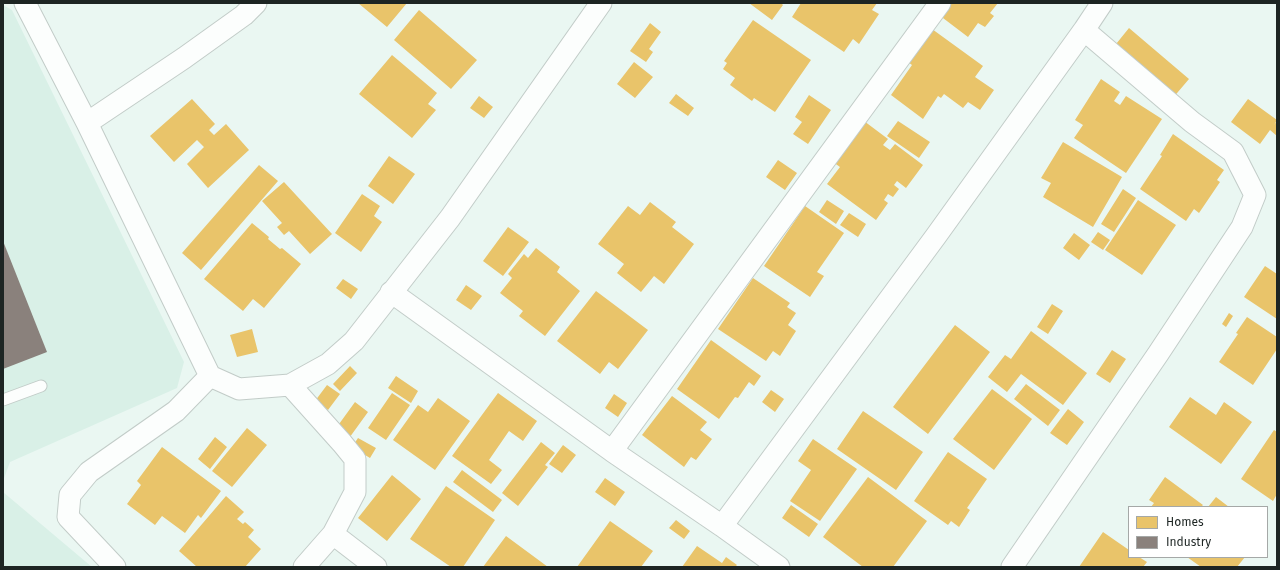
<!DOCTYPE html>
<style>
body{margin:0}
#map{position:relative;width:1280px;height:570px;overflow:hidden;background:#eaf7f2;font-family:"Fira Sans",sans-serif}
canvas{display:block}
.frame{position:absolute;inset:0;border:4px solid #1d2523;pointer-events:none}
.legend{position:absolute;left:1128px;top:506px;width:140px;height:52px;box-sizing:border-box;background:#fff;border:1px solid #a5a8a7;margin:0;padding:5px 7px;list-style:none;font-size:12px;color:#1d2523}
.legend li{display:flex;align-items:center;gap:8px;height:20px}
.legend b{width:20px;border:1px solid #a5a8a7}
</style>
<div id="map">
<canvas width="1280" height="570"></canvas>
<div class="frame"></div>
<ul class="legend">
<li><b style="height:11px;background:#e9c46a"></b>Homes</li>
<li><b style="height:11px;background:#8a817c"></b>Industry</li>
</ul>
</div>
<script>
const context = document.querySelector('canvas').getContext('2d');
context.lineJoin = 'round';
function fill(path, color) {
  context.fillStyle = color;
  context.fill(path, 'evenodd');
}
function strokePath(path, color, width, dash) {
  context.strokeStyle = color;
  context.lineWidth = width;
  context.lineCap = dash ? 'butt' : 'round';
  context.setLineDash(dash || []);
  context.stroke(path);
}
const built = new Path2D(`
 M3 5 12 10 184 362 177 388 10 462 3 481Z
 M3 492 92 567H3Z`);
const homes = new Path2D(`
 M358 3H407L387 27Z
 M749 3H781L783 5 772 20Z
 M801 3H877L872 10 879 14 859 44 853 39 844 52 792 17Z
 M948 3H998L990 13 994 16 985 27 978 23 968 37 939 15Z
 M419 10 477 60 451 89 394 40Z
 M753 20 811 60 775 112 754 98 752 101 730 85 735 78 723 69 727 63 724 61Z
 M650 23 661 32 649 49 653 52 646 62 630 51Z
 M1129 28 1189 79 1172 99 1112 49Z
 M932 29 983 66 975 77 994 90 980 110 968 102 963 108 944 94 941 98 938 96 923 119 891 95 912 65 908 62Z
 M392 55 437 93 428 104 436 110 412 138 359 94Z
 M634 62 653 77 635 98 617 84Z
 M1101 79 1120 92 1114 101 1120 105 1126 96 1162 119 1126 173 1074 138 1083 125 1075 120Z
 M676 94 694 108 688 116 669 103Z
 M809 95 831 110 808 144 793 134 802 122 795 117Z
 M479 96 493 107 484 118 470 108Z
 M192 99 215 124 209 130 214 135 226 124 249 150 208 188 187 164 204 147 197 140 174 162 150 136Z
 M1248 99 1277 120 1274 125 1277 121V136L1270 130 1260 144 1231 122Z
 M864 121 888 139 883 145 890 150 895 144 923 165 906 188 897 181 894 185 899 189 893 197 888 194 884 200 888 203 876 220 827 184 840 167 833 162Z
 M898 121 930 142 919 158 887 136Z
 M1173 134 1224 170 1217 180 1220 182 1199 213 1194 209 1186 221 1140 189 1162 156 1160 155Z
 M1063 142 1122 177 1093 227 1043 197 1051 183 1041 178Z
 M389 156 415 174 393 204 368 186Z
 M778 160 797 173 785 190 766 177Z
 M259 165 278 181 201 270 182 253Z
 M284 182 332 234 310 254 289 231 284 235 277 227 282 223 262 201Z
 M1123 189 1136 198 1114 232 1101 224Z
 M362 194 380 206 374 216 382 222 361 252 335 233Z
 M827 200 844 211 836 224 819 212Z
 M1138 200 1176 225 1142 275 1105 250Z
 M650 202 676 222 672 227 694 244 664 284 654 276 641 292 617 273 624 264 598 244 628 206 640 215Z
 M805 206 844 233 817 272 824 276 810 297 764 266Z
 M849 213 866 224 858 237 840 225Z
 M252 223 269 237 268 239 280 249 282 248 301 264 264 308 253 299 243 311 204 279Z
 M508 227 529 242 503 276 483 261Z
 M1098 232 1110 240 1103 250 1091 242Z
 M1074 233 1090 245 1079 260 1063 248Z
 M536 248 560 267 557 272 580 291 545 336 519 316 523 311 500 293 512 278 508 274 524 254 528 258Z
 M1265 266 1277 274V319L1244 297Z
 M753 278 790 303 787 307 796 313 788 325 796 331 780 356 773 351 766 361 718 329Z
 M343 279 358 289 351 299 336 288Z
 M466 285 482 296 471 310 456 300Z
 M596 291 648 330 618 369 609 362 600 374 557 341Z
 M1052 304 1063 311 1048 334 1037 327Z
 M1229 313 1233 316 1226 327 1222 324Z
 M1247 317 1277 337V349L1253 385 1219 362 1238 334 1236 333Z
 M955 325 990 352 928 434 893 407Z
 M252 329 258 352 237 357 230 335Z
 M1031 331 1087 373 1063 405 1021 374 1007 392 988 377 1005 355 1011 359Z
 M711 340 761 376 754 386 749 382 738 398 735 397 719 419 677 389Z
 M1112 350 1126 359 1110 383 1096 374Z
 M350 366 357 373 340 391 333 384Z
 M396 376 418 391 411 403 388 388Z
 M1026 384 1060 410 1048 426 1014 399Z
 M327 385 340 394 328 410 315 401Z
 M992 389 1032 419 994 470 953 439Z
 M771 390 784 399 775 412 762 402Z
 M392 393 410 405 386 440 368 428Z
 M498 393 537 421 523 441 509 431 489 460 502 470 491 484 452 456Z
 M614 394 627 403 618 417 605 408Z
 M672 396 707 422 700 430 712 439 696 460 691 457 684 467 642 435Z
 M1190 397 1216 415 1224 402 1252 422 1221 464 1169 427Z
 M438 398 470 421 435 470 393 440 418 405 428 412Z
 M355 402 368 412 347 441 334 431Z
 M1068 409 1084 422 1067 445 1050 433Z
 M863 411 923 452 896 490 837 449Z
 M247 428 267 445 232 487 212 471Z
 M1274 430 1277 432V494L1273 501 1241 479Z
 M215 437 227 447 210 469 198 459Z
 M358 438 376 448 370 458 352 447Z
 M813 439 857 469 820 521 790 501 811 470 798 461Z
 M541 442 555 453 545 465 548 467 518 506 502 493Z
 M563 445 576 455 562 473 549 464Z
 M162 447 221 491 201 518 198 515 185 533 162 516 155 525 127 504 141 485 137 481Z
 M948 452 987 479 967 508 970 510 959 527 951 521 948 525 914 501Z
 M462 470 502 500 493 512 453 482Z
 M392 475 421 499 387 541 358 518Z
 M868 477 927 521 893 567H863L823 537Z
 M1165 477 1203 505 1201 507H1151L1154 503 1149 500Z
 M605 478 625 492 615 506 595 492Z
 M446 486 495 520 463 567H451L410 539Z
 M226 496 244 512 237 519 243 524 245 522 254 530 248 537 261 549 245 567H197L179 551Z
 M1216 497 1229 507H1208Z
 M791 505 818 524 809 537 782 518Z
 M676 520 690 531 684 539 669 528Z
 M610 521 653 551 641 567H577Z
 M1103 532 1129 550V557H1139L1147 562 1143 567H1079Z
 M506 536 548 567H483Z
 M697 546 722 563 726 557 737 565 735 567H682Z
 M1187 557H1245L1237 567H1201Z`);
const industry = new Path2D(`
 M3 241 47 352 3 369Z`);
const lane = new Path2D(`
 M3 400 41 386`);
const street = new Path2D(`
 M25 3 87 123 210 376 239 389 290 385 328 364 354 341 450 218 601 3
 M87 123 184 58 244 15 256 3
 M391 292 612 451 722 526 779 567
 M290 385 342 443 355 459V492L333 534 376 567
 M612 451 940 3
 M722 526 936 236 1084 30 1102 3
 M115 567 68 517 70 495 89 472 176 411 210 376
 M304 567 333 534
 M1012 567 1158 354 1242 227 1255 195 1233 152 1192 122 1084 30`);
fill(built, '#d9f0e7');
fill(homes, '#e9c46a');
fill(industry, '#8a817c');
strokePath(lane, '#c2ccc8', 13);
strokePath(street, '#c2ccc8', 23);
strokePath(lane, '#fcfefd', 11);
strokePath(street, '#fcfefd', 21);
</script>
